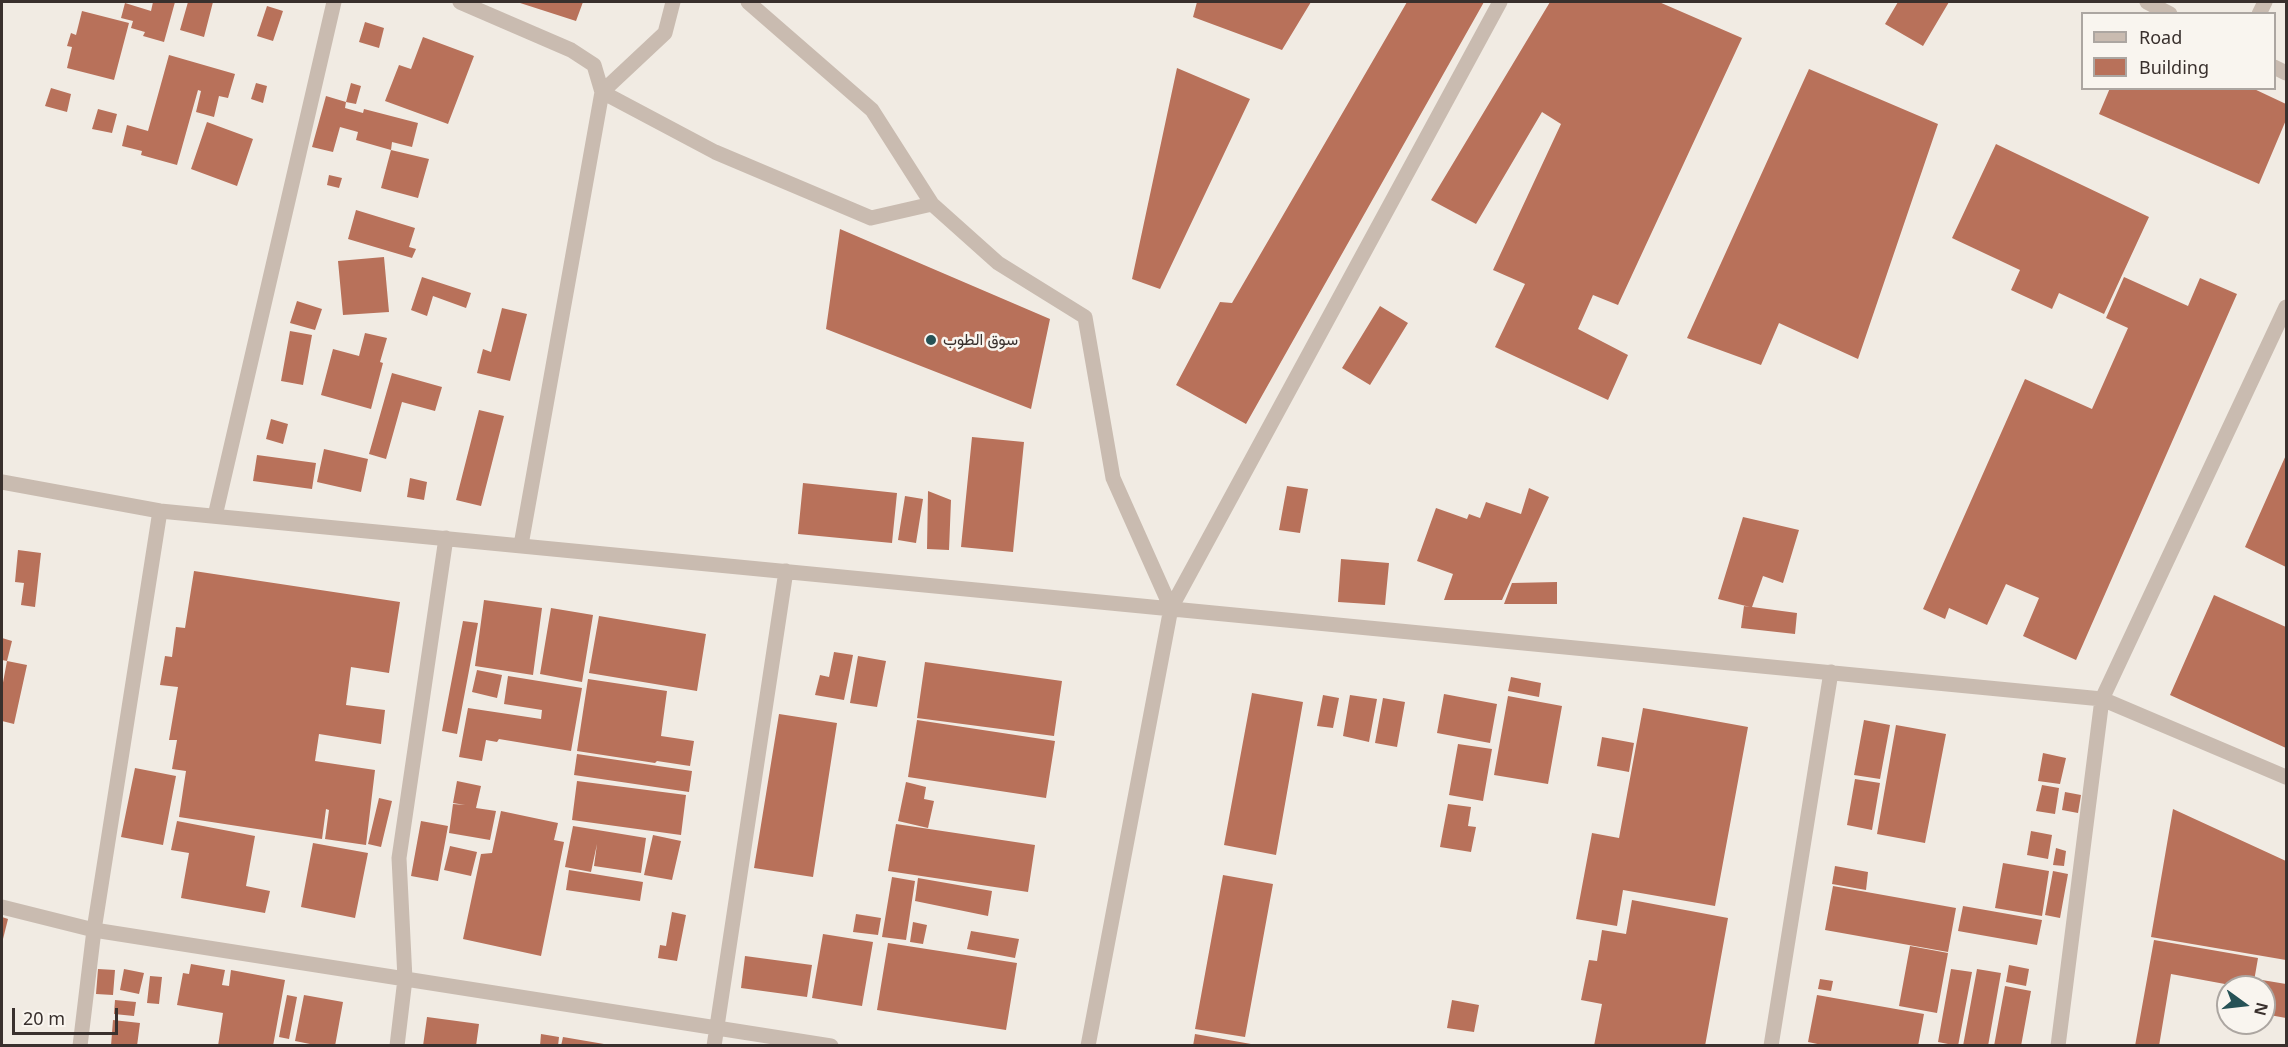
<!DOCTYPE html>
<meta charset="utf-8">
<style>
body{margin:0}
#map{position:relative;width:2288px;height:1047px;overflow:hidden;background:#f1ebe3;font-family:"Noto Sans",sans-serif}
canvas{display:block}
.frame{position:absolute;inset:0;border:3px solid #39302d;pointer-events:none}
.legend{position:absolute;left:2081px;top:12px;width:195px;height:78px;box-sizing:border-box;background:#f9f5ef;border:2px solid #aca6a1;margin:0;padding:8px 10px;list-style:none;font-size:18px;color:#39302d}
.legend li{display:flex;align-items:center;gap:12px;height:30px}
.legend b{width:30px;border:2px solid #aca6a1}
.north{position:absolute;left:2216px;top:975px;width:60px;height:60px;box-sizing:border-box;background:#f9f5ef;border:2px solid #aca6a1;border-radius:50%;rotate:105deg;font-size:16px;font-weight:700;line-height:24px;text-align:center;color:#39302d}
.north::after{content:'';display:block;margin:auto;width:21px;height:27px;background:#265256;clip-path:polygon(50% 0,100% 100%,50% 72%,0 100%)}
.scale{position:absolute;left:12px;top:1008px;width:106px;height:27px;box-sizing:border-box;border:3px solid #39302d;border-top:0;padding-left:8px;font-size:18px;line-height:21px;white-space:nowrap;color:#39302d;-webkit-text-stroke:4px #f9f5ef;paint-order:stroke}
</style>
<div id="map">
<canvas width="2288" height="1047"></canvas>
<div class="frame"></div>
<ul class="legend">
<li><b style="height:8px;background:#c9bbb0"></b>Road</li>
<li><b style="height:16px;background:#b8715a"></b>Building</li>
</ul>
<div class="north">N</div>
<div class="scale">20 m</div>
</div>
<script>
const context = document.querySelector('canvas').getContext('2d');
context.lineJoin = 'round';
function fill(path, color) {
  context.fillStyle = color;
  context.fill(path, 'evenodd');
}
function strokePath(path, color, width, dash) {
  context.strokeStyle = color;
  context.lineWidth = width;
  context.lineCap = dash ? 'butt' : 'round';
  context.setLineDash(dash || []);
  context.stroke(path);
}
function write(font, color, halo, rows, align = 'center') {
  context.font = font + ' "Noto Sans",Vazirmatn,sans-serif';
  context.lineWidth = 5;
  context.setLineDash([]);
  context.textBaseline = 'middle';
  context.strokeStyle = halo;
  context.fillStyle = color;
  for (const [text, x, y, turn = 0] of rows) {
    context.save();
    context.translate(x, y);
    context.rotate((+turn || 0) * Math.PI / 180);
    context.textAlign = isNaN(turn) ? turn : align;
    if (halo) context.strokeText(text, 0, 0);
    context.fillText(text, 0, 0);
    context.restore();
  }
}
const building = new Path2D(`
 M153 2H175L164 42 143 36 145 32 131 28 133 21 121 18 125 3 151 11Z
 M188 2H213L204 37 180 30Z
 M517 2H583L576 21Z
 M1197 2H1311L1282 50 1193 17Z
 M1407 2H1484L1246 424 1176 385 1220 302 1232 303Z
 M1550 2H1659L1742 38 1618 305 1593 295 1578 329 1628 355 1608 400 1495 347 1525 284 1493 270 1561 124 1542 112 1476 224 1431 200Z
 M1898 2H1949L1923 46 1885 24Z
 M267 6 283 11 273 41 257 36Z
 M82 11 129 23 114 80 67 68 72 47 67 46 71 33 76 35Z
 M365 22 384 28 379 48 359 42Z
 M423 37 474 56 448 124 385 101 399 65 411 69Z
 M169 55 235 74 228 98 219 96 214 117 196 112 201 91 198 90 177 165 141 155 142 151 122 146 127 125 148 131Z
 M1177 68 1250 99 1160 289 1132 279Z
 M1809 69 1938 124 1858 359 1779 323 1761 365 1687 338Z
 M256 83 267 86 263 103 251 99Z
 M351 83 361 86 356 104 346 102Z
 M51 88 71 94 67 112 45 106Z
 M2110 88H2252L2286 104V120L2259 184 2099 114Z
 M326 96 346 102 345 108 363 113 364 109 418 123 412 147 392 142 391 150 356 140 358 132 340 127 333 152 312 147Z
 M98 109 117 114 112 133 92 129Z
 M207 122 253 139 237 186 191 169Z
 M1996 144 2149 217 2104 314 2059 293 2052 309 2011 290 2020 270 1952 238Z
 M391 150 429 159 418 198 381 188Z
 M329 175 342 178 339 188 327 185Z
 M356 210 415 228 409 247 416 249 412 258 348 239Z
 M840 229 1050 319 1031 409 826 329Z
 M384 257 389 312 343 315 338 261Z
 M422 277 471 293 466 308 433 296 427 316 411 310Z
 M2124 277 2188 306 2200 278 2237 294 2076 660 2023 636 2039 598 2006 584 1987 625 1949 608 1945 619 1923 609 2025 379 2092 409 2128 328 2106 318Z
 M297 301 322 309 315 330 290 323Z
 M1380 306 1408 323 1370 385 1342 368Z
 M502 308 527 314 510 381 477 373 483 349 491 352Z
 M290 331 312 335 303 385 281 381Z
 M365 333 387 338 380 362 383 363 371 409 321 395 333 349 359 356Z
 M392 373 442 387 435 411 402 402 386 459 369 454Z
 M479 410 504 416 481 506 456 500Z
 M271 419 288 424 283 444 266 439Z
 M972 437 1024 442 1013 552 961 547Z
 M324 449 368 459 361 492 317 482Z
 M257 455 316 463 312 489 253 481Z
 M2286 455V567L2245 547Z
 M410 478 427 482 424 500 407 497Z
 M803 483 897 493 892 543 798 534Z
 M1287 486 1308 489 1300 533 1279 530Z
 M1529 488 1549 497 1502 600H1444L1453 574 1417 561 1436 508 1467 519 1469 514 1480 518 1486 502 1521 514Z
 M928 491 951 500 949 550 927 549Z
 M905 496 923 499 916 543 898 540Z
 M1743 517 1799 530 1783 583 1763 576 1752 607 1797 613 1795 634 1741 628 1744 606 1750 607 1718 599Z
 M18 550 41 553 35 607 21 605 24 583 15 582Z
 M1341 559 1389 563 1385 605 1338 602Z
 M194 571 400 602 389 673 351 667 346 705 385 710 381 744 319 734 315 761 375 770 366 845 325 839 329 810 326 809 322 839 179 817 186 771 172 769 177 740H169L178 687 160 685 165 656 172 657 176 627 185 628Z
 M1557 582V604H1504L1512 583Z
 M2214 595 2286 627V748L2170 695Z
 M484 600 542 608 533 675 475 666Z
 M551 608 593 615 582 682 540 674Z
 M599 616 706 634 697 691 589 673Z
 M463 621 478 623 457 734 442 731Z
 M2 638 12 641 7 661 2 660Z
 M834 652 853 655 844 700 815 695 820 675 829 677Z
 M858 656 886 661 877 707 850 703Z
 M7 661 27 665 14 724 2 721V688Z
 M925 662 1062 681 1054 736 917 718Z
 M477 670 502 675 497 698 472 692Z
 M508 676 582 688 571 751 499 739 497 742 486 740 482 761 459 757 468 708 541 719 542 710 504 704Z
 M1511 677 1541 683 1539 697 1508 691Z
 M588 679 667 691 661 736 694 741 690 766 657 761 655 763 577 751Z
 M1252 693 1303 702 1276 855 1224 845Z
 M1444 694 1497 704 1490 743 1437 733Z
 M1323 695 1339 698 1333 728 1317 726Z
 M1350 695 1377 699 1369 742 1343 736Z
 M1508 696 1562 706 1548 784 1494 775Z
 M1383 698 1405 702 1397 747 1375 743Z
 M1643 708 1748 727 1715 906 1623 890 1617 926 1576 919 1592 833 1619 838Z
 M779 714 837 723 813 877 754 868Z
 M917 720 1055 741 1046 798 908 777Z
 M1864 720 1890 725 1880 779 1854 775Z
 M1896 725 1946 734 1925 843 1877 834Z
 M1602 737 1634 743 1629 772 1597 766Z
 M1458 744 1492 749 1483 801 1449 795Z
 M2043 753 2066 758 2060 784 2038 781Z
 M577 754 692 771 689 792 574 775Z
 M135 768 176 776 163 845 121 837Z
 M1855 779 1880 783 1872 830 1847 825Z
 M457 781 481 786 476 808 496 811 490 840 449 833 453 804 465 805 453 803Z
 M577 781 686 795 681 835 572 820Z
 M906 782 926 787 924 799 934 801 928 828 898 821Z
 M2042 785 2059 788 2055 814 2036 811Z
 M2065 792 2081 795 2078 813 2062 810Z
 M379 798 392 801 381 847 368 844Z
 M1448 804 1471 807 1468 826 1476 827 1471 852 1440 847Z
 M2173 809 2286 861V960L2151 937Z
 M501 811 558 823 554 840 564 842 541 956 463 939 481 854 492 853Z
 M177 821 255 836 246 886 270 891 265 913 181 898 189 853 171 850Z
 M421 821 448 826 438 881 411 876Z
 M896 824 1035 845 1028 892 888 871Z
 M573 826 646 838 641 873 594 866 597 844 591 872 565 867Z
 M2031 831 2052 835 2048 859 2027 855Z
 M653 835 681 841 672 880 644 875Z
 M313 843 368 853 355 918 301 907Z
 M450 846 477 852 471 876 444 870Z
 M2056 848 2066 851 2064 866 2053 865Z
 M2003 863 2049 871 2042 916 1995 908Z
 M1835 866 1868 872 1866 890 1832 884Z
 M569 870 643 882 640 901 566 890Z
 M2053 871 2068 874 2060 918 2045 915Z
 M1223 875 1273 884 1245 1037 1195 1029Z
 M892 877 915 881 906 940 882 937Z
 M918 878 992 891 988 916 915 901Z
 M1833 886 1956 908 1948 952 1825 930Z
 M1632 900 1728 918 1705 1046H1594L1602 1004 1581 1000 1589 960 1597 961 1602 930 1626 934Z
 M1963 906 2042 920 2037 945 1958 931Z
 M672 912 686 915 677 961 658 958 660 945 666 946Z
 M856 914 881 918 878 935 853 932Z
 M2 917 8 919 2 943Z
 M913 922 927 925 923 944 910 942Z
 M971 931 1019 939 1015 958 967 949Z
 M823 934 873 942 862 1006 812 998Z
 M2154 940 2258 958 2253 987H2241L2171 974 2159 1046H2135Z
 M888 943 1017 963 1006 1030 877 1010Z
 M1910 946 1948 953 1937 1013 1899 1006Z
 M745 956 812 965 807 997 741 988Z
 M191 964 225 970 222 985 229 986 231 970 285 980 273 1046H218L223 1013 177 1005 183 973 189 974Z
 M2009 965 2029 969 2026 986 2006 982Z
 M98 969 115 970 113 995 96 994Z
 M124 969 144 973 139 994 120 990Z
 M1951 969 1972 972 1958 1046 1938 1042Z
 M1977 969 2001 973 1988 1046H1963Z
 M150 976 162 977 159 1004 147 1003Z
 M1820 979 1833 981 1831 991 1818 989Z
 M2262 980 2286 984V1018L2264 1014V987H2261Z
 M2005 986 2031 991 2021 1046H1994Z
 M287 995 297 997 289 1039 279 1037Z
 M304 995 343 1002 335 1046H320L295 1041Z
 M1817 995 1924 1014 1918 1046H1827L1808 1042Z
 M115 1000 136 1002 134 1016 114 1014Z
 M1452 1000 1479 1005 1474 1032 1447 1028Z
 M427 1017 479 1024 476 1046H423Z
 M113 1020 140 1023 137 1046H111Z
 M541 1034 559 1037 558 1046H540Z
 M1195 1034 1251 1044 1250 1046H1193Z
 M563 1037 604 1044V1046H561Z`);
const minor = new Path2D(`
 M460 2 571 50 594 65 602 92 521 545
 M673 2 665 33 602 92 715 152 871 218 932 204
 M748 2 872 110 932 204 998 263 1085 317 1113 478 1171 608
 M2147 2 2170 14
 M2259 14 2265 2
 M2274 67 2286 73
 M2 482 160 511 2102 699 2286 777
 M215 516 334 2
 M2 907 94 930 831 1046
 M80 1046 94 930 160 511
 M397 1046 405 979 399 858 446 538
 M714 1046 786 571
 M1088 1046 1171 608 1500 2
 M1771 1046 1831 672
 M2058 1046 2102 699 2286 307`);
const markers = [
 [931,340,6,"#265256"]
];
const poiNames = [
 ["سوق الطوب",943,340]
];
fill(building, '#b8715a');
strokePath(minor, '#c9bbb0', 15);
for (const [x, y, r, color] of markers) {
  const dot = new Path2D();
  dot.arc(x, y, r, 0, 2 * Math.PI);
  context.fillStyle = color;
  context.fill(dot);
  strokePath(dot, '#f9f5ef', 2);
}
write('16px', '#39302d', '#f9f5ef', poiNames, 'left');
</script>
